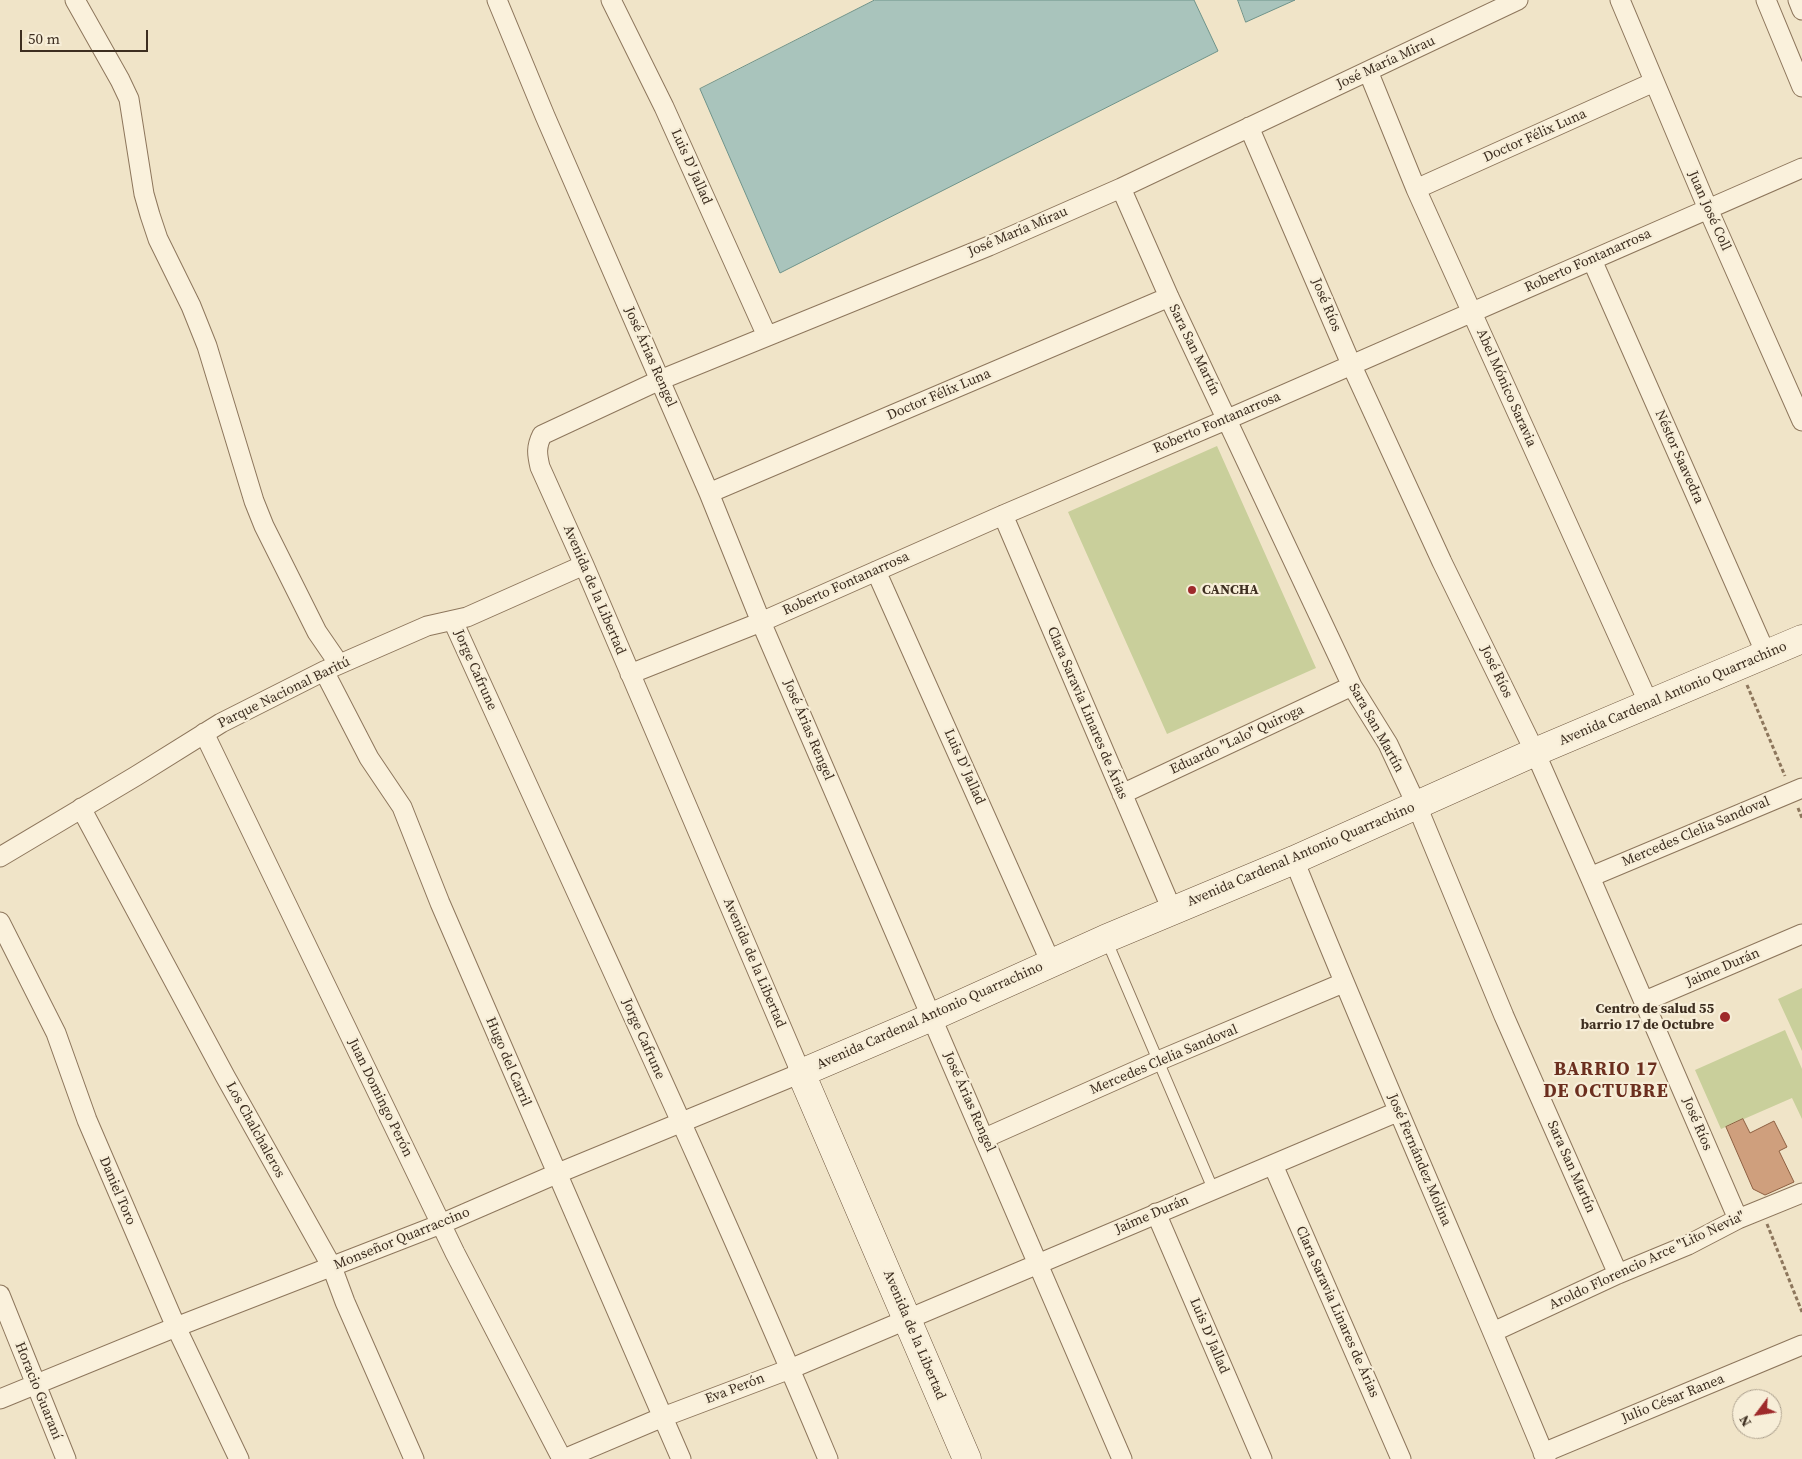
<!DOCTYPE html>
<meta charset="utf-8">
<style>
body{margin:0}
#map{position:relative;width:1802px;height:1459px;overflow:hidden;background:#f0e4c8;font-family:"Source Serif 4",serif}
canvas{display:block}
.north{position:absolute;left:1732px;top:1389px;width:50px;height:50px;box-sizing:border-box;background:#f7eed8;border:1px solid #ada18e;border-radius:50%;rotate:239deg;font-size:14px;font-weight:700;line-height:20px;text-align:center;color:#3d2e20}
.north::after{content:'';display:block;margin:auto;width:18px;height:22px;background:#9e2a2b;clip-path:polygon(50% 0,100% 100%,50% 72%,0 100%)}
.scale{position:absolute;left:20px;top:30px;width:128px;height:22px;box-sizing:border-box;border:2px solid #3d2e20;border-top:0;padding-left:6px;font-size:15px;line-height:18px;white-space:nowrap;color:#3d2e20;-webkit-text-stroke:4px #f7eed8;paint-order:stroke}
</style>
<div id="map">
<canvas width="1802" height="1459"></canvas>
<div class="north">N</div>
<div class="scale">50 m</div>
</div>
<script>
const context = document.querySelector('canvas').getContext('2d');
context.lineJoin = 'round';
function fill(path, color) {
  context.fillStyle = color;
  context.fill(path, 'evenodd');
}
function strokePath(path, color, width, dash) {
  context.strokeStyle = color;
  context.lineWidth = width;
  context.lineCap = dash ? 'butt' : 'round';
  context.setLineDash(dash || []);
  context.stroke(path);
}
function write(font, color, halo, rows, align = 'center') {
  context.font = font + ' "Source Serif 4",serif';
  context.lineWidth = 4.5;
  context.setLineDash([]);
  context.textBaseline = 'middle';
  context.strokeStyle = halo;
  context.fillStyle = color;
  for (const [text, x, y, turn = 0] of rows) {
    context.save();
    context.translate(x, y);
    context.rotate((+turn || 0) * Math.PI / 180);
    context.textAlign = isNaN(turn) ? turn : align;
    if (halo) context.strokeText(text, 0, 0);
    context.fillText(text, 0, 0);
    context.restore();
  }
}
const green = new Path2D(`
 M1217 446 1316 668 1167 734 1068 512Z
 M1802 988V1051L1778 999Z
 M1785 1030 1802 1069V1119L1792 1098 1721 1129 1695 1070Z`);
const water = new Path2D(`
 M875 0H1194L1218 51 780 273 700 89Z
 M1238 0H1295L1246 22Z`);
const building = new Path2D(`
 M1743 1119 1750 1133 1774 1121 1787 1147 1779 1151 1794 1182 1765 1195 1753 1189 1726 1127Z`);
const path = new Path2D(`
 M1747 685 1785 776
 M1798 808 1802 818
 M1767 1224 1802 1312`);
const lane = new Path2D(`
 M1106 939 1213 1189`);
const street = new Path2D(`
 M75 0 120 80 129 99 144 194 150 215 158 239 191 306 207 346 254 501 264 526 317 632 339 664
 M497 0 545 116 709 493 761 622 1122 1459
 M611 0 664 107 767 336
 M1620 0 1708 209 1802 421
 M1766 0 1802 87
 M1798 0 1802 10
 M1368 71 1416 189 1649 704
 M1249 127 1351 364 1442 562 1535 752 1590 877 1738 1219
 M1121 188 1169 297 1338 656 1352 686 1388 744 1417 806 1504 1016 1618 1274
 M1416 189 1654 82
 M1592 260 1766 654
 M709 493 1169 297
 M1003 515 1172 910
 M876 571 1051 963
 M453 621C579 900 710 1177 828 1459
 M324 671 369 758 402 807 440 903 681 1459
 M630 674 761 622 1003 515 1228 419 1802 168
 M204 733 455 1253 562 1459
 M1122 794 1352 686
 M81 808 225 1076 332 1267 345 1302 414 1459
 M0 857 136 776 221 723 324 671 427 626 467 617 584 565
 M1294 860C1375 1061 1463 1259 1546 1459
 M1590 877 1802 788
 M0 922 56 1033 87 1120 176 1327 239 1459
 M1645 1001 1802 934
 M985 1138 1158 1061 1343 983
 M1273 1165 1401 1459
 M1156 1213 1262 1459
 M0 1295 66 1459
 M1493 1332 1618 1274 1688 1245 1738 1219 1802 1193
 M0 1399 176 1327 441 1224 556 1174 801 1073 584 565 540 467C537 454 536 447 542 435L660 380 989 246 1121 188 1518 0
 M1543 1453 1802 1345
 M564 1459 663 1417 790 1369 1397 1112`);
const secondary = new Path2D(`
 M967 1459 801 1073 932 1017 1105 939 1294 860 1535 752 1802 639`);
const markers = [
 [1192,590,5,"#9e2a2b"],
 [1725,1017,6,"#9e2a2b"]
];
const streetNames = [
 ["José María Mirau",1386,63,-25],
 ["Doctor Félix Luna",1535,136,-24],
 ["Luis D' Jallad",691,167,66],
 ["Juan José Coll",1709,211,66],
 ["José María Mirau",1018,232,-23],
 ["Roberto Fontanarrosa",1588,261,-24],
 ["José Ríos",1326,305,67],
 ["Sara San Martín",1194,350,64],
 ["José Árias Rengel",650,357,66],
 ["Abel Mónico Saravia",1506,388,66],
 ["Doctor Félix Luna",939,395,-23],
 ["Roberto Fontanarrosa",1217,423,-23],
 ["Néstor Saavedra",1679,457,66],
 ["Roberto Fontanarrosa",846,584,-24],
 ["Avenida de la Libertad",594,590,67],
 ["Jorge Cafrune",475,670,66],
 ["José Ríos",1496,672,64],
 ["Parque Nacional Baritú",284,693,-26],
 ["Avenida Cardenal Antonio Quarrachino",1673,694,-23],
 ["Clara Saravia Linares de Árias",1087,713,67],
 ["Sara San Martín",1376,728,61],
 ["José Árias Rengel",808,730,67],
 ["Eduardo \"Lalo\" Quiroga",1237,740,-25],
 ["Luis D' Jallad",964,767,66],
 ["Mercedes Clelia Sandoval",1696,832,-23],
 ["Avenida Cardenal Antonio Quarrachino",1301,855,-23],
 ["Avenida de la Libertad",754,963,67],
 ["Jaime Durán",1723,968,-23],
 ["Avenida Cardenal Antonio Quarrachino",930,1016,-24],
 ["Jorge Cafrune",643,1039,66],
 ["Mercedes Clelia Sandoval",1164,1060,-23],
 ["Hugo del Carril",508,1062,67],
 ["Juan Domingo Perón",380,1098,64],
 ["José Árias Rengel",969,1102,66],
 ["José Ríos",1697,1124,67],
 ["Los Chalchaleros",255,1130,61],
 ["José Fernández Molina",1419,1160,67],
 ["Sara San Martín",1571,1167,66],
 ["Daniel Toro",117,1191,67],
 ["Jaime Durán",1152,1215,-23],
 ["Monseñor Quarraccino",402,1239,-22],
 ["Aroldo Florencio Arce \"Lito Nevia\"",1647,1261,-25],
 ["Clara Saravia Linares de Árias",1337,1312,66],
 ["Avenida de la Libertad",914,1335,67],
 ["Luis D' Jallad",1209,1336,67],
 ["Eva Perón",735,1389,-21],
 ["Horacio Guaraní",38,1391,68],
 ["Julio César Ranea",1673,1399,-22]
];
const poiNames = [
 ["CANCHA",1202,590],
 ["Centro de salud 55",1714,1009,"right"],
 ["barrio 17 de Octubre",1714,1025,"right"]
];
const districtNames = [
 ["BARRIO 17",1606,1070],
 ["DE OCTUBRE",1606,1092]
];
fill(green, '#c9cf9b');
fill(water, '#a9c4bc');
strokePath(water, '#6f938a', 1);
fill(building, '#cf9f7d');
strokePath(building, '#8d5f41', 1);
strokePath(lane, '#8d765c', 12);
strokePath(street, '#8d765c', 21);
strokePath(secondary, '#6f573f', 29);
strokePath(path, '#8d765c', 3, [4, 2.5]);
strokePath(lane, '#faf1dc', 10);
strokePath(street, '#faf1dc', 19);
strokePath(secondary, '#faf1dc', 28);
for (const [x, y, r, color] of markers) {
  const dot = new Path2D();
  dot.arc(x, y, r, 0, 2 * Math.PI);
  context.fillStyle = color;
  context.fill(dot);
  strokePath(dot, '#f7eed8', 2);
}
write('14px', '#3d2e20', '#f7eed8', streetNames);
write('bold 14px', '#3d2e20', '#f7eed8', poiNames, 'left');
context.letterSpacing = '1px';
write('bold 19px', '#6b2e1e', '#f7eed8', districtNames);
context.letterSpacing = '0px';
</script>
